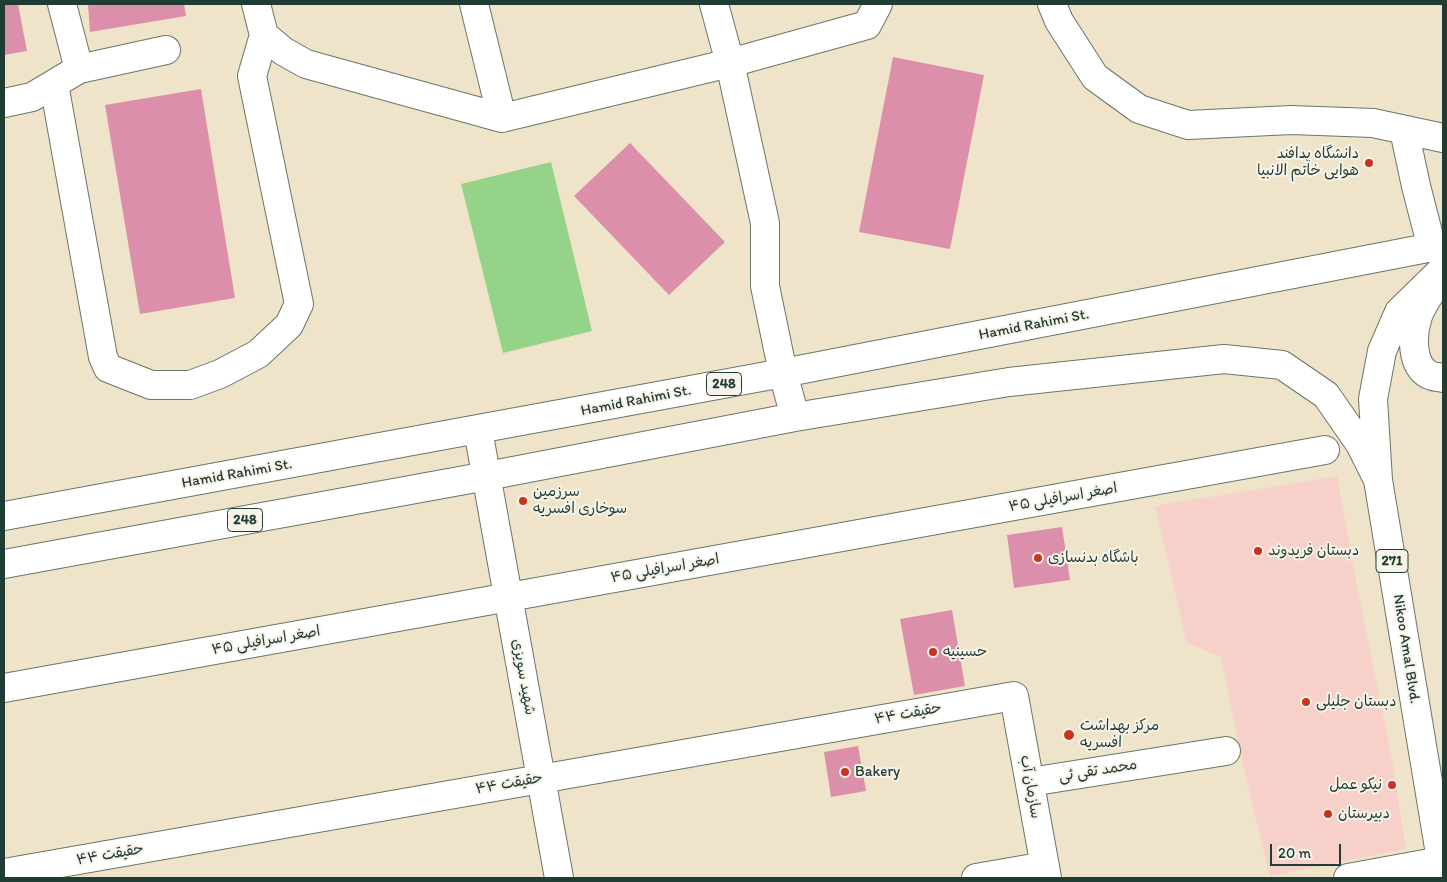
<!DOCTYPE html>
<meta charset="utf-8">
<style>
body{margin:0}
#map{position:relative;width:1447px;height:882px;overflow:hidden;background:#efe4c9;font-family:Itim,sans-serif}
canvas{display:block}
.frame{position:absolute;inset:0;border:5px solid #1f3d34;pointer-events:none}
.scale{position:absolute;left:1270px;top:844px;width:71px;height:22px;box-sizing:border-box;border:2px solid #1f3d34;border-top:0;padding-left:6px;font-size:15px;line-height:18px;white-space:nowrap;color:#1f3d34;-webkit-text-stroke:4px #f7f3e8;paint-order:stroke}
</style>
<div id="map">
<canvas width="1447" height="882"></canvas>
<div class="frame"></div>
<div class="scale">20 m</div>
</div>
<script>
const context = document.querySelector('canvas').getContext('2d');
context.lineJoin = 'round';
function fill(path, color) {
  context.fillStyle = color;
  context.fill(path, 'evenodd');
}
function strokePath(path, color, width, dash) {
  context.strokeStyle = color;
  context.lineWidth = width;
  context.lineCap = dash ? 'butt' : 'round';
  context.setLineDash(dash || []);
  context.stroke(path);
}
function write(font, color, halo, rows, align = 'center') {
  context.font = font + ' Itim,"Playpen Sans Arabic",sans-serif';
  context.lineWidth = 4;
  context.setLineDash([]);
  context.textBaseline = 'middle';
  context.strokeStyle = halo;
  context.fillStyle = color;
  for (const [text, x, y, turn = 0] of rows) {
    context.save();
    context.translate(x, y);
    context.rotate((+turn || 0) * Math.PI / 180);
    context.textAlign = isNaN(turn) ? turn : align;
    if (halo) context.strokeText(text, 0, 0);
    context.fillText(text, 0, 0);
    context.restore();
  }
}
const built = new Path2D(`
 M1337 476 1359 597 1390 748 1406 849 1270 876 1246 778 1221 657 1187 643 1155 506Z`);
const green = new Path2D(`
 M551 162 592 331 503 353 461 184Z`);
const building = new Path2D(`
 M4 4H18L27 51 4 55Z
 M88 4H184L186 16 90 32Z
 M893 57 984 75 950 249 859 232Z
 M201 89 235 298 140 314 105 105Z
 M630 143 725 242 669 295 574 196Z
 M1062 527 1070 580 1014 588 1007 535Z
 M952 610 965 686 914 695 900 619Z
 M858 746 866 791 831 797 824 752Z`);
const minor = new Path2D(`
 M62 4 79 69
 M256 4 264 35 283 51 306 64 502 118
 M474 4 502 118 730 63 867 25 878 4
 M714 4 730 63 765 223V286L783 373
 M1052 4 1059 21 1095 77 1139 109 1188 125 1291 120 1373 123 1443 138
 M54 84 103 357 108 368 151 385H190L220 374 258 354 289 325 299 304 252 76 264 35
 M4 103 32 97 79 69 166 50
 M1404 130 1416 186 1432 248
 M4 688 1325 450
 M1030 782 1226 751
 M4 873 1014 696 1047 878
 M976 878 1045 866
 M1348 878 1441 861`);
const major = new Path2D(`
 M1443 269 1399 312 1382 351 1373 399 1378 480 1443 872
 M1433 289C1428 297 1421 307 1418 316 1412 334 1410 368 1432 376 1435 377 1440 377 1443 378
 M783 373 795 417
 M478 430 559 878
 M4 516 783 373 1443 245
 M4 564 487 476 795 417 1009 382 1224 359 1282 365 1326 395 1360 444 1378 480`);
const markers = [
 [1369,163,5,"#c8321e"],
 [523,501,5,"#c8321e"],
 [1258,551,5,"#c8321e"],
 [1038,558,5,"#c8321e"],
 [933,652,5,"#c8321e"],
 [1306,702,5,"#c8321e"],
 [1069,735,6,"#c8321e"],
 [845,772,5,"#c8321e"],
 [1392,785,5,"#c8321e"],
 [1328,814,5,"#c8321e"]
];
const shields = [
 [724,384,35],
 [245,520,35],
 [1392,561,32]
];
const shieldNames = [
 ["248",724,384],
 ["248",245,520],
 ["271",1392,561]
];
const poiNames = [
 ["دانشگاه پدافند",1359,154,"right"],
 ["هوایی خاتم الانبیا",1359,171,"right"],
 ["سرزمین",533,492],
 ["سوخاری افسریه",533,509],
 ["دبستان فریدوند",1268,551],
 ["باشگاه بدنسازی",1048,558],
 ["حسینیه",943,652],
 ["دبستان جلیلی",1316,702],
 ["مرکز بهداشت",1080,726],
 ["افسریه",1080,743],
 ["Bakery",855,772],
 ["نیکو عمل",1382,785,"right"],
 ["دبیرستان",1338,814]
];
const streetNames = [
 ["Hamid Rahimi St.",1034,325,-11],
 ["Hamid Rahimi St.",636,401,-11],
 ["Hamid Rahimi St.",237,474,-10],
 ["اصغر اسرافیلی ۴۵",1063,498,-10],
 ["اصغر اسرافیلی ۴۵",665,569,-10],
 ["اصغر اسرافیلی ۴۵",266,641,-10],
 ["Nikoo Amal Blvd.",1406,649,81],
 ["شهید سویزی",523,677,80],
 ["حقیقت ۴۴",908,714,-10],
 ["محمد تقی ئی",1098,771,-9],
 ["حقیقت ۴۴",509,784,-10],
 ["سازمان آب",1030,787,80],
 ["حقیقت ۴۴",110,855,-10]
];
fill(built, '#f7d0ca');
fill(green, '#95d389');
fill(building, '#dc8fab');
strokePath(minor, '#687768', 30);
strokePath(major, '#687768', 30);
strokePath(minor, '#fff', 28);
strokePath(major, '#fff', 28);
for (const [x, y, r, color] of markers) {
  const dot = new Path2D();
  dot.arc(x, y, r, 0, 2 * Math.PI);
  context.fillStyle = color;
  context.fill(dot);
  strokePath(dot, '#f7f3e8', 2);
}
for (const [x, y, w] of shields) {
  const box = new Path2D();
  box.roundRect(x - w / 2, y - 11.5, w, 23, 4);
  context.fillStyle = '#f7f3e8';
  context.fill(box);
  strokePath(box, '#1f3d34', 1);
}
write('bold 14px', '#1f3d34', null, shieldNames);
write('15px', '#1f3d34', '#f7f3e8', poiNames, 'left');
write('15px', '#1f3d34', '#f7f3e8', streetNames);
</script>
